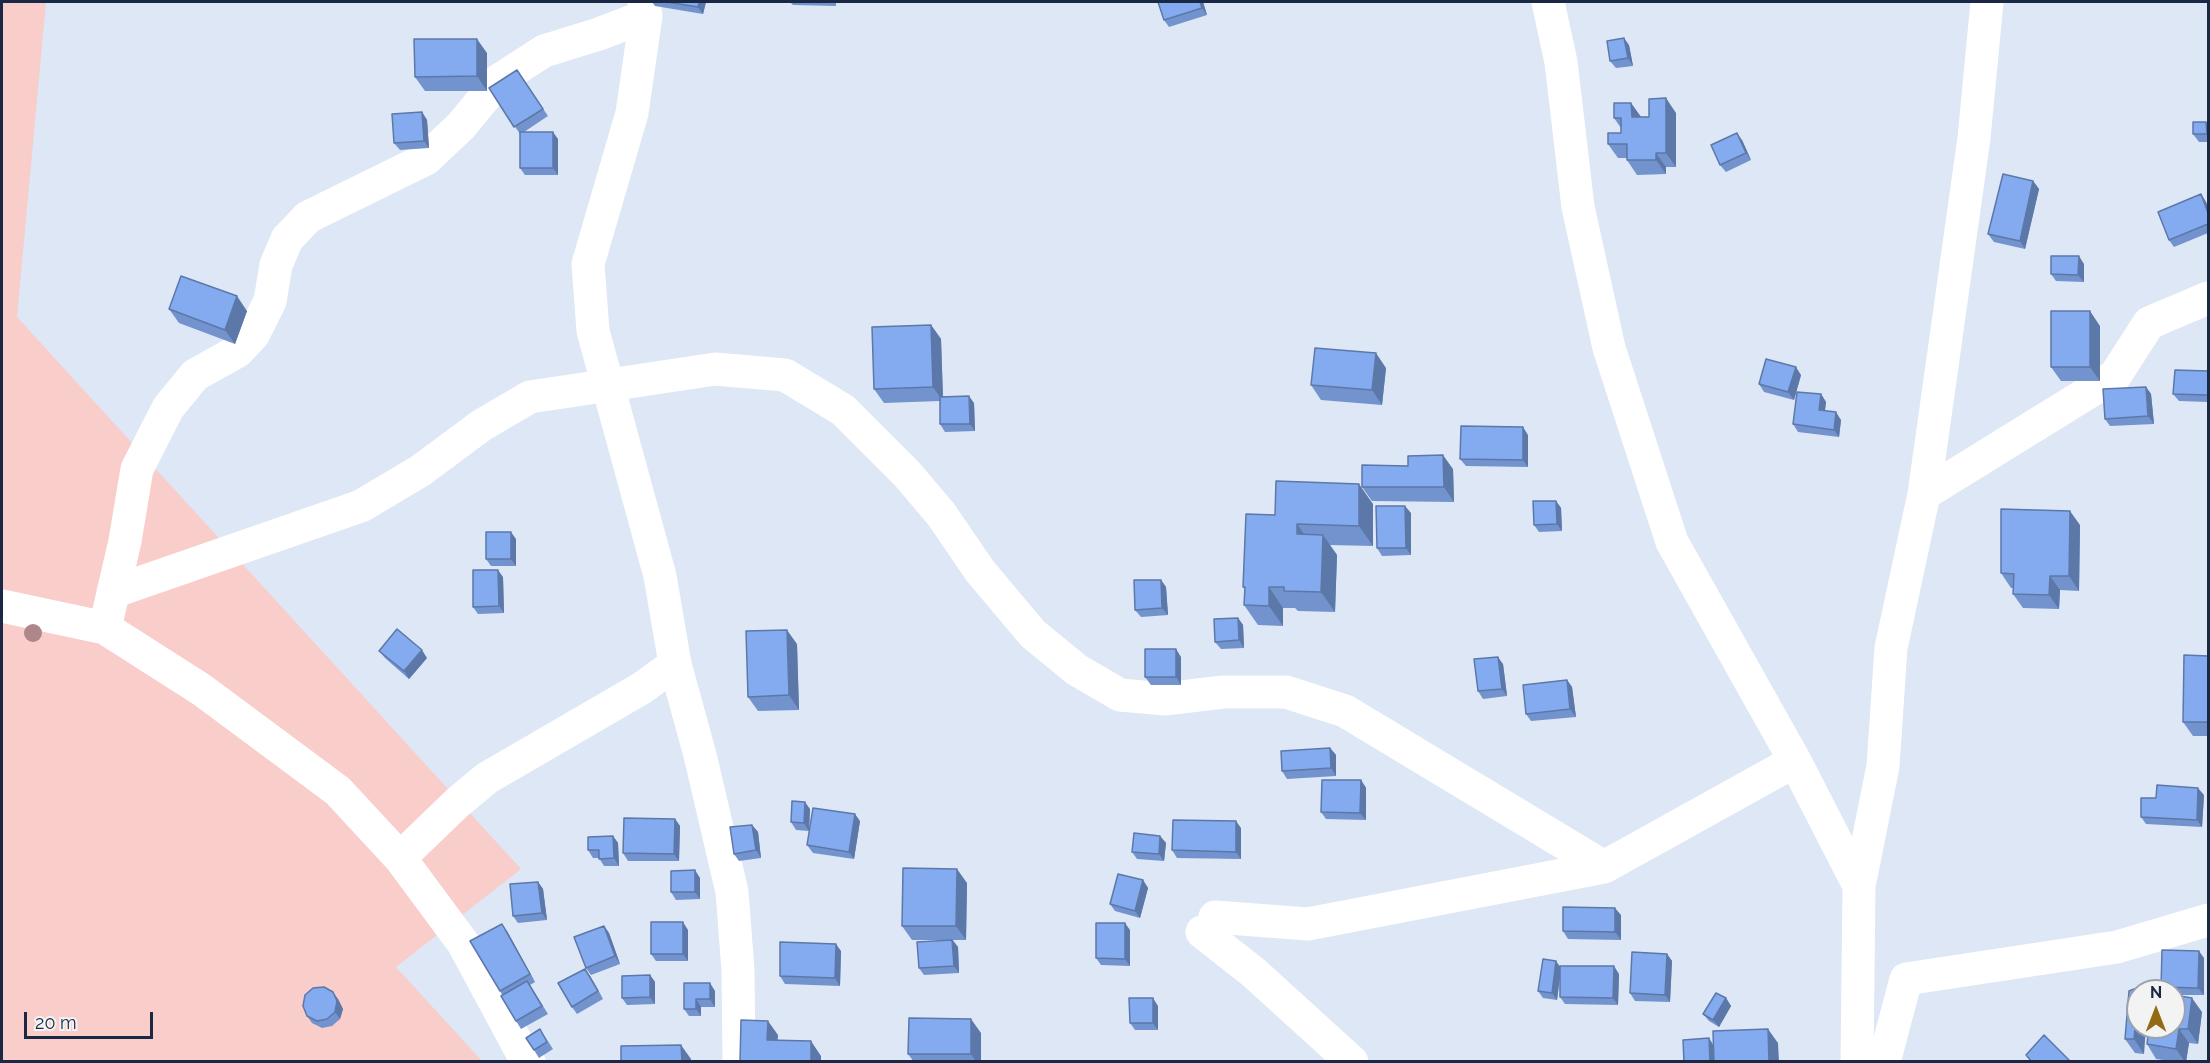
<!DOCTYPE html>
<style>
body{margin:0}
#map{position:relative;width:2210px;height:1063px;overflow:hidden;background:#dee7f5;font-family:Raleway,sans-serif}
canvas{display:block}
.frame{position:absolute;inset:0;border:3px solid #192844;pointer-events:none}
.north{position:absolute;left:2126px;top:979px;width:60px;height:60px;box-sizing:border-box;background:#f3f3f3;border:2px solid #9ca2ad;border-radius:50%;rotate:0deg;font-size:16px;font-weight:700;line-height:24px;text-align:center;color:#192844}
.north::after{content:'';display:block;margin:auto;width:21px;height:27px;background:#926b13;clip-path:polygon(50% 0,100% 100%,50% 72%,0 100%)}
.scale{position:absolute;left:24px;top:1012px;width:129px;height:27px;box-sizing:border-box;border:3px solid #192844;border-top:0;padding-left:8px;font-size:18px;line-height:21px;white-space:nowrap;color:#192844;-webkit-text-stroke:4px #f3f3f3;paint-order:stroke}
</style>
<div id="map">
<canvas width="2210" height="1063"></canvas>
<div class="frame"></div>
<div class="north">N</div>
<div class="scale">20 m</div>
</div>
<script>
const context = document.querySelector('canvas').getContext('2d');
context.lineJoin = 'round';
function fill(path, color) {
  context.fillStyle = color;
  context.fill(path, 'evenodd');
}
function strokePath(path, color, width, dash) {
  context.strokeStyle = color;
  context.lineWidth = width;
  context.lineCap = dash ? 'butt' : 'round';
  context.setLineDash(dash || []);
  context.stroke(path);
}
const green = new Path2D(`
 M2 2H46L17 317 521 869 396 967 482 1061 2 1062Z`);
const street = new Path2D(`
 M644 2 646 16 632 113 588 264 593 331 660 576 675 664 700 755 732 892 738 970 739 1062
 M1548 2 1561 62 1578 207 1609 348 1672 542 1795 761 1859 886 1857 1062
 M1924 494 2115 376 2149 323 2208 298
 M113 592 361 506 420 471 482 425 530 397 715 369 785 375 843 410 907 474 941 514 980 571 1033 634 1077 670 1120 695 1165 699 1223 692H1286L1345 711 1604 867
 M2 606 105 628 202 690 338 791 400 858 463 943 525 1058 529 1062
 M105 628 125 541 137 469 168 408 195 375 238 351 253 335 270 301 276 265 287 239 308 217 426 159 461 126 499 80 544 51 599 34 646 16
 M400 858 457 803 487 778 642 688 675 664
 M1859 886 1883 766 1891 648 1924 494 1974 138 1987 2
 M1215 917 1308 924 1604 867 1795 761
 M1202 932 1253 972 1352 1062
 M1884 1062 1906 979 2117 947 2208 920`);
const trees = [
 [33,633]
];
const wall = new Path2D(`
 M652 2H706L703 14 655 6Z
 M790 2H836V6L793 5Z
 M1203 2 1207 15 1169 27 1164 20Z
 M1629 45 1633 66 1616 68 1610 61Z
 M487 53V91H425L415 77Z
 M517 70 548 116 524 132 558 139V175H525L520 168V134L489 88Z
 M1631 103 1641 117H1649L1676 113V167H1666V174L1637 175 1627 160V158H1618L1608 144 1621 133V128L1614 118Z
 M422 112 427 120 429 148 400 150 394 143Z
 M2208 125V142H2199L2193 134Z
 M1742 140 1751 160 1726 172 1720 165Z
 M2033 181 2039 189 2025 249 1994 242 1988 234Z
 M2201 194 2206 202 2208 208V233L2174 247 2169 240Z
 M2084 264V282L2056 281 2051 274Z
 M169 309 247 311 235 344 179 323Z
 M931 325 941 339 943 396 974 403 975 431 945 432 940 424V401L884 403 874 389Z
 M2100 326V381H2061L2051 367Z
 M1386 368 1382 405 1321 400 1311 385Z
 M2208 371V402L2179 401 2173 394Z
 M1801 375 1794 400 1764 392 1759 384Z
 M2146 387 2151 394 2154 424 2110 426 2105 419Z
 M1821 394 1826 402 1825 411 1841 420 1839 437 1798 432 1793 424Z
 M1528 435V467L1466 466 1460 459Z
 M1453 469 1454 502 1372 501 1362 487Z
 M1556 501 1561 508 1562 531 1539 532 1534 525Z
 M1373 504V546L1330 545 1337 555 1335 612 1298 611 1295 608H1283V626L1258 625 1244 605 1245 590 1243 587 1275 515Z
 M1411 513V555L1382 556 1377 548Z
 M2080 525 2079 591 2060 590 2059 609 2023 608 2013 594V588H2011L2001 573Z
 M516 539V566H491L486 559Z
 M503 577 504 613 478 614 473 607Z
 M1161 580 1166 587 1168 615 1141 617 1135 610Z
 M1238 618 1243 625 1244 648 1221 649 1215 642Z
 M797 644 799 710 758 711 748 697Z
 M379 651 427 658 409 679 385 658Z
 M2208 656V736H2193L2183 722Z
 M1181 657V685H1151L1145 677Z
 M1503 664 1507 696 1483 699 1478 691Z
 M1567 680 1572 687 1576 717 1531 721 1526 714Z
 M1330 748 1336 755V776L1287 779 1282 771Z
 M1361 780 1366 788V820L1326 819 1321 812Z
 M2204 795 2202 827 2146 824 2141 817Z
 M810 809 809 831 796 830 791 822Z
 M675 819 680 826 679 861H628L623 853Z
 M860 821 854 859 813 853 807 845Z
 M752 825 758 832 761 858 739 861 734 854Z
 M1241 828V859L1177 858 1172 850Z
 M613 836 618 843 619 866H604L599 858H593L588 850Z
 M1160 836 1166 843 1164 861 1137 859 1132 852Z
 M700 878V899L676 900 671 892Z
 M1143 880 1148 888 1140 918 1115 911 1110 904Z
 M538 882 543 889 547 920 518 923 513 916Z
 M967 883 966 940H953L958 947 959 973 924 975 919 968 948 940H912L902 926Z
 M1621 915V940L1568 939 1563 931Z
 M604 926 609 933 620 964 591 975 586 968Z
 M688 930V961H656L651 954Z
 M1130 930V966L1101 965 1096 958Z
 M507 931 535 982 530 985 548 1014 521 1029 516 1021 500 991Z
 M841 951 840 986 785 984 780 976Z
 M1667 954 1672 961 1670 1002 1635 1001 1630 993Z
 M2204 958V995H2174V991H2163L2161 987Z
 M1560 967 1619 974 1618 1005 1565 1004 1560 997V977L1557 1000 1543 998 1538 991Z
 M650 975 655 982V1004L627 1005 622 998Z
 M590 976 603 999 577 1014 572 1007Z
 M684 983 715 991V1007H701V1016H689L684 1009Z
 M2129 991H2138V1027L2144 1054 2135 1053 2125 1039Z
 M1726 998 1731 1006 1719 1027 1709 1021 1703 1014Z
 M338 999 343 1009 340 1019 332 1026 322 1028 312 1023 307 1016Z
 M1158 1006V1030H1135L1130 1023Z
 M2202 1012 2198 1044 2189 1043 2186 1062H2177L2156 1059 2147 1044Z
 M540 1029 553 1049 539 1058 534 1050Z
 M981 1033V1062H914L908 1054Z`);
const shadedWall = new Path2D(`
 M699 2H706L703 14 698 7Z
 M1200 2H1203L1207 15 1202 8Z
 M1624 38 1629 45 1633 66 1628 58Z
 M477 39 487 53V91L477 76Z
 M1666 98 1676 113V167L1666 153Z
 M1631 103 1641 117H1632Z
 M422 112 427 120 429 148 424 141Z
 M2206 122 2208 125V137L2207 134Z
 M553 132 558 139V175L553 168Z
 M1737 133 1742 140 1751 160 1746 153Z
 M1656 153 1666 167V174L1656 160Z
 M2033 181 2039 189 2025 249 2020 241Z
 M2201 194 2206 202 2208 208V213Z
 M2079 256 2084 264V282L2078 275Z
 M237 296 247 311 235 344 225 330Z
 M2090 311 2100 326V381L2090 367Z
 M931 325 941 339 943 401 933 387Z
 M1376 353 1386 368 1382 405 1372 390Z
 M1796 367 1801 375 1794 400 1788 392Z
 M2146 387 2151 394 2154 424 2148 416Z
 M1821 394 1826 402 1824 417 1819 410Z
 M969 396 974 403 975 431 970 424Z
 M1836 412 1841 420 1839 437 1834 430Z
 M1523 427 1528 435V467L1523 460Z
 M1443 455 1453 469 1454 502 1444 487Z
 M1359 484 1373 504V546L1359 526Z
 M1556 501 1561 508 1562 531 1557 524Z
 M1405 506 1411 513V555L1406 548Z
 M2070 511 2080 525 2079 591 2069 576Z
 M1297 524 1311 544 1297 534Z
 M511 532 516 539V566L511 559Z
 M1323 535 1337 555 1335 612 1321 592Z
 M498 570 503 577 504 613 499 606Z
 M2050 576 2060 590 2059 609 2049 595Z
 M1161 580 1166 587 1168 615 1162 608Z
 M1269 587 1283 608V626L1269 606Z
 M1238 618 1243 625 1244 648 1239 640Z
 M787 630 797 644 799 710 789 695Z
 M1176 649 1181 657V685L1176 677Z
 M422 650 427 658 409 679 404 671Z
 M1498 657 1503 664 1507 696 1502 689Z
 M1567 680 1572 687 1576 717 1570 709Z
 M1330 748 1336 755V776L1331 768Z
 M1361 780 1366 788V820L1360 813Z
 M2198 788 2204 795 2202 827 2197 820Z
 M805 802 810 809 809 831 804 823Z
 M855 814 860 821 854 859 849 852Z
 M675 819 680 826 679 861 674 854Z
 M1236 821 1241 828V859L1236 852Z
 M752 825 758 832 761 858 756 850Z
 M613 836 618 843 619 866 614 858Z
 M1160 836 1166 843 1164 861 1159 854Z
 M957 869 967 883 966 940 956 926Z
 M695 870 700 878V899L695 892Z
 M1143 880 1148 888 1140 918 1135 911Z
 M538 882 543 889 547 920 542 913Z
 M1615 908 1621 915V940L1615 932Z
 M683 922 688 930V961L683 954Z
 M1125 923 1130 930V966L1125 959Z
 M502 924 507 931 535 982 530 974Z
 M604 926 609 933 620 964 615 956Z
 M952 940 958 947 959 973 954 966Z
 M836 944 841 951 840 986 835 978Z
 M2199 951 2204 958V995L2198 988Z
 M1667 954 1672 961 1670 1002 1665 995Z
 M1556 961 1561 968 1557 1000 1552 993Z
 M1614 966 1619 974 1618 1005 1613 998Z
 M585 969 590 976 603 999 598 991Z
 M650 975 655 982V1004L650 997Z
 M710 983 715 991V1007L710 999Z
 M333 992 338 999 343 1009 340 1019 335 1012Z
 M1153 998 1158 1006V1030L1153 1023Z
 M1726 998 1731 1006 1719 1027 1713 1020Z
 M2192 998 2202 1012 2198 1044 2188 1029Z
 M696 999 701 1007V1016L696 1009Z
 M2137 1005 2138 1007V1027H2146L2144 1054 2134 1039Z
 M971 1019 981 1033V1062H976L971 1054Z
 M768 1021 778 1035 777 1054 767 1040Z
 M1768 1029 1778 1043 1779 1062H1769Z
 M2179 1029 2189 1043 2186 1062H2185L2176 1049Z
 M1709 1038 1714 1046 1715 1062H1710Z
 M811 1041 821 1056V1062H811Z
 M681 1045 691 1059V1062H682Z`);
const building = new Path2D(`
 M667 2H699L698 7Z
 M1158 2H1200L1202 8 1164 20Z
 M1624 38 1628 58 1610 61 1607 41Z
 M414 39H477V76L415 77Z
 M517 70 543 109 514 127 489 88Z
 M1666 98V153H1656V160H1627V144H1608V133H1621V118H1614V103H1631L1632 117H1649V99Z
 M422 112 424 141 394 143 392 114Z
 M2193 122H2206L2207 134H2193Z
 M520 132H553V168H520Z
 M1737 133 1746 153 1720 165 1711 145Z
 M2003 174 2033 181 2020 241 1988 234Z
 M2201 194 2208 213V224L2169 240 2158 212Z
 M2051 256H2079L2078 275 2051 274Z
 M181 276 237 296 225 330 169 309Z
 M2051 311H2090V367H2051Z
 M931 325 933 387 874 389 872 327Z
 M1315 348 1376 353 1372 390 1311 385Z
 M1766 359 1796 367 1788 392 1759 384Z
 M2175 370 2208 371V395L2173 394Z
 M2146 387 2148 416 2105 419 2103 389Z
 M1797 392 1821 394 1819 410 1836 412 1834 430 1793 424Z
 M969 396 970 424H940V397Z
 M1461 426 1523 427V460L1460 459Z
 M1443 455 1444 487H1362V465L1408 466V456Z
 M1276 481 1359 484V526L1297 524V534L1323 535 1321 592 1284 591V587H1269V606L1244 605 1245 587H1243L1246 514 1275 515Z
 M1533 501H1556L1557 524 1534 525Z
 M1376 506H1405L1406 548H1377Z
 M2001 509 2070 511 2069 576H2050L2049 595 2013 594 2014 574 2001 573Z
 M486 532H511V559H486Z
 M473 570H498L499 606 473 607Z
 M1134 580H1161L1162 608 1135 610Z
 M1238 618 1239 640 1215 642 1214 619Z
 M397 629 422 650 404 671 379 651Z
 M787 630 789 695 748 697 746 631Z
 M1145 649H1176V677H1145Z
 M2184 655 2208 656V722H2183Z
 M1498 657 1502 689 1478 691 1474 659Z
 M1567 680 1570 709 1526 714 1523 685Z
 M1330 748 1331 768 1282 771 1281 751Z
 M1322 780H1361L1360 813 1321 812Z
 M2157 785 2198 788 2197 820 2141 817V798H2156Z
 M792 801 805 802 804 823 791 822Z
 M813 808 855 814 849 852 807 845Z
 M624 818 675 819 674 854 623 853Z
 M1173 820 1236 821V852L1172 850Z
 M752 825 756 850 734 854 730 827Z
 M1134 833 1160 836 1159 854 1132 852Z
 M613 836 614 858 599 859V850H588V837Z
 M903 868 957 869 956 926H902Z
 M695 870V892H671V871Z
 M1118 874 1143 880 1135 911 1110 904Z
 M538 882 542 913 513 916 510 884Z
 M1563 907 1615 908V932L1563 931Z
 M651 922H683V954H651Z
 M1096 923H1125V959L1096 958Z
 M502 924 530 974 500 991 470 941Z
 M604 926 615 956 586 968 574 937Z
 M952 940 954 966 919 968 917 942Z
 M780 942 836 944 835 978 780 976Z
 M2162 950 2199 951 2198 988 2161 987Z
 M1632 952 1667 954 1665 995 1630 993Z
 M1543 959 1556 961 1552 993 1538 991Z
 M1560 966H1614L1613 998 1560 997Z
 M585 969 598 991 572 1007 558 983Z
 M650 975V997L622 998V976Z
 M527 981 542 1006 516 1021 501 996Z
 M684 983H710V999H696V1009H684Z
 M324 987 333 992 337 1001 335 1012 327 1019 317 1021 307 1016 303 1006 305 995 313 988Z
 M2134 989 2144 991H2138V1005H2137L2134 1039H2125L2129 991Z
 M1716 993 1726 998 1713 1020 1703 1014Z
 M2174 995 2192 998 2188 1029H2179L2176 1049 2147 1044 2149 1027H2174Z
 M1129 998H1153V1023H1130Z
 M909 1018 971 1019V1054H908Z
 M741 1020 768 1021 767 1040 811 1041V1062H740Z
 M540 1029 547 1042 534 1050 526 1038Z
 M1768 1029 1769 1062H1714L1713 1031Z
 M2044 1035 2070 1061 2069 1062H2032L2026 1055Z
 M1709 1038 1710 1062H1684L1683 1040Z
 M681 1045 682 1062H621V1046Z`);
fill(green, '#f8cdca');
strokePath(street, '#fff', 33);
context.fillStyle = '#b0868d';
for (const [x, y] of trees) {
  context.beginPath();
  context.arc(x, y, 9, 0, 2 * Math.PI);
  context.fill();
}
fill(wall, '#7293ce');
fill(shadedWall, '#5c78a8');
fill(building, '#84abf0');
strokePath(building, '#5c78a8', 1.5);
</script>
